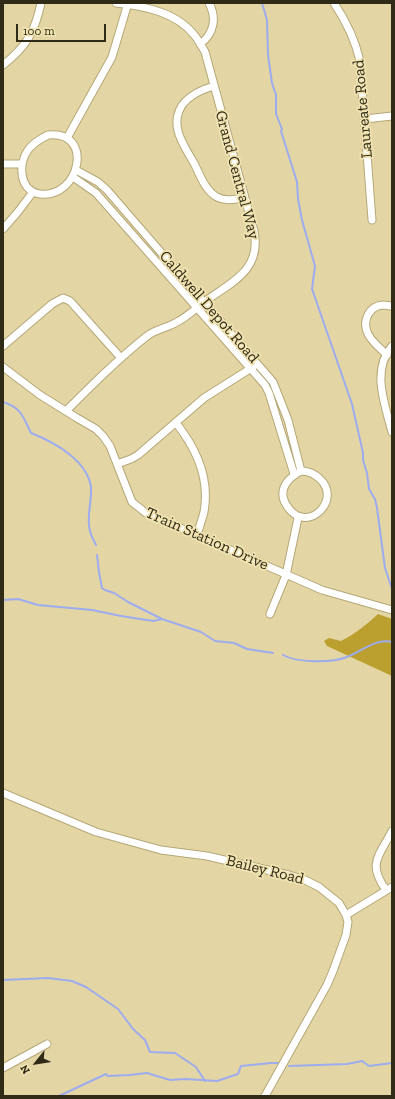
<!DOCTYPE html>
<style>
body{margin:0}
#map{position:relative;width:395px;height:1099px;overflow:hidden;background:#e4d6a4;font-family:"Zilla Slab",serif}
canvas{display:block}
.frame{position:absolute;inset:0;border:4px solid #302b17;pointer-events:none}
.north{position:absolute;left:16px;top:1043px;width:40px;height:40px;-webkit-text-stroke:3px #f1e3b1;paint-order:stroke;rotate:240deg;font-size:11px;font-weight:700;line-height:16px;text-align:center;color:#302b17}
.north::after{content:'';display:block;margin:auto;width:14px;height:18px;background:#302b17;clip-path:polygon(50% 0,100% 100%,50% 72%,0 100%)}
.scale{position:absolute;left:16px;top:24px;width:90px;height:18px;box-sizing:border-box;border:2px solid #302b17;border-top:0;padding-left:5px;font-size:12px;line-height:14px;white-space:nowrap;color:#302b17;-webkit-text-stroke:3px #f1e3b1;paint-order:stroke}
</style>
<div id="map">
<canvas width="395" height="1099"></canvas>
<div class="frame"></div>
<div class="north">N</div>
<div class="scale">100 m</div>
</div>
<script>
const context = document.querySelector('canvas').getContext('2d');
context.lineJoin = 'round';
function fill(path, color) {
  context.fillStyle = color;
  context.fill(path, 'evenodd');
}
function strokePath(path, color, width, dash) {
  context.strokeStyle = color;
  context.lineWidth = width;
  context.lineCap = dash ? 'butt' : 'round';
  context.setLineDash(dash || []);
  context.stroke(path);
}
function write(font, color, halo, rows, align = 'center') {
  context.font = font + ' "Zilla Slab",serif';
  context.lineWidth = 3.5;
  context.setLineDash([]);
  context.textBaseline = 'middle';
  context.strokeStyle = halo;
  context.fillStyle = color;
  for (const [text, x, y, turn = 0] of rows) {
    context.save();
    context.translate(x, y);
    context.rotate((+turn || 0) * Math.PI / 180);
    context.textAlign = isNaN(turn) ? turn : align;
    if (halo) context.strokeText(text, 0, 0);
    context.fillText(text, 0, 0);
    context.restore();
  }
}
const forest = new Path2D(`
 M378 614 392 619V676L327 646 324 641 329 638 341 641C355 634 366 625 378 614Z`);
const stream = new Path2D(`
 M262 3 267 20 268 55 272 83 276 95V114L282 129 281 131 297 182 298 199 302 220 315 266 312 289 352 404 363 453V460L367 473 369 489 375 499 377 508 385 568 392 589
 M3 402C22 408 23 417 31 433 54 442 87 460 91 487 92 501 86 518 90 531 91 536 94 541 96 545
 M97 555 99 572 102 588 105 590 114 593 128 602 162 619 201 632 215 641 234 643 247 649 273 653
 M3 600 18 599 38 605 92 610 121 616 153 621 162 619
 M283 655C297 663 332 663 347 657 361 652 375 638 392 642
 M3 980 48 978 72 981 86 987 118 1009 133 1029 145 1040 150 1052 175 1053 196 1067 205 1081
 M289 1066 347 1064 362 1061 369 1066 392 1063
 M59 1096 106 1074 108 1076 129 1075 147 1073 170 1080 185 1079 217 1081 238 1074 241 1066 271 1063H280`);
const minor = new Path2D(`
 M334 3C346 21 355 39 360 61L372 220
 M200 44C214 34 217 18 209 3
 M3 65C26 47 35 32 41 3
 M214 86C193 92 172 105 178 131 181 143 189 154 195 165 200 176 206 191 217 197 226 202 235 199 245 198
 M365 119 392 116
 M48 135C95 130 80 199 40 194 19 191 18 164 28 150 33 143 40 139 48 135Z
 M67 138 112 57 128 3
 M3 164H22
 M76 170 98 182 107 190 273 382 288 420 301 471
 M73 177 96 193 265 385 269 393 294 474
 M3 229 17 213 33 192
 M3 346 52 304 63 298 70 301 121 358
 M392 346C371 370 385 405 392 432
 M387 355C381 349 372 342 368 334 362 322 368 306 383 305 386 305 389 306 392 306
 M3 367 40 395 77 418 96 429 103 436 110 446 132 502 146 513 322 590 392 610
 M66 411C92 385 118 359 147 336 156 329 167 328 177 322 187 317 195 309 204 302 232 282 262 270 254 231L205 52C202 47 199 41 195 36 177 12 144 6 116 3
 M176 423C196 448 210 479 204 512 202 520 199 528 197 535
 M117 464 131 459 138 455 204 398 253 367
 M301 471C309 471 314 473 320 479 342 500 309 532 290 510 276 494 284 480 301 471Z
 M270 614 286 575 298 518
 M3 793 96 832 161 850 207 856 289 875 303 879 319 887 339 903 346 915 348 922 346 935 333 971 327 985 265 1096
 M386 890C367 863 379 857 392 831
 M346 915 392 887
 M3 1068 47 1044`);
const streetNames = [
 ["Laureate Road",363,109,-95],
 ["Grand Central Way",237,175,75],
 ["Caldwell Depot Road",209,307,49],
 ["Train Station Drive",207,539,24],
 ["Bailey Road",265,870,14]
];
fill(forest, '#bb9f2f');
strokePath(stream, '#9dacee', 2);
strokePath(minor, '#b5a777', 9);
strokePath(minor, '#fff', 7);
write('16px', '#302b17', '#f1e3b1', streetNames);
</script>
